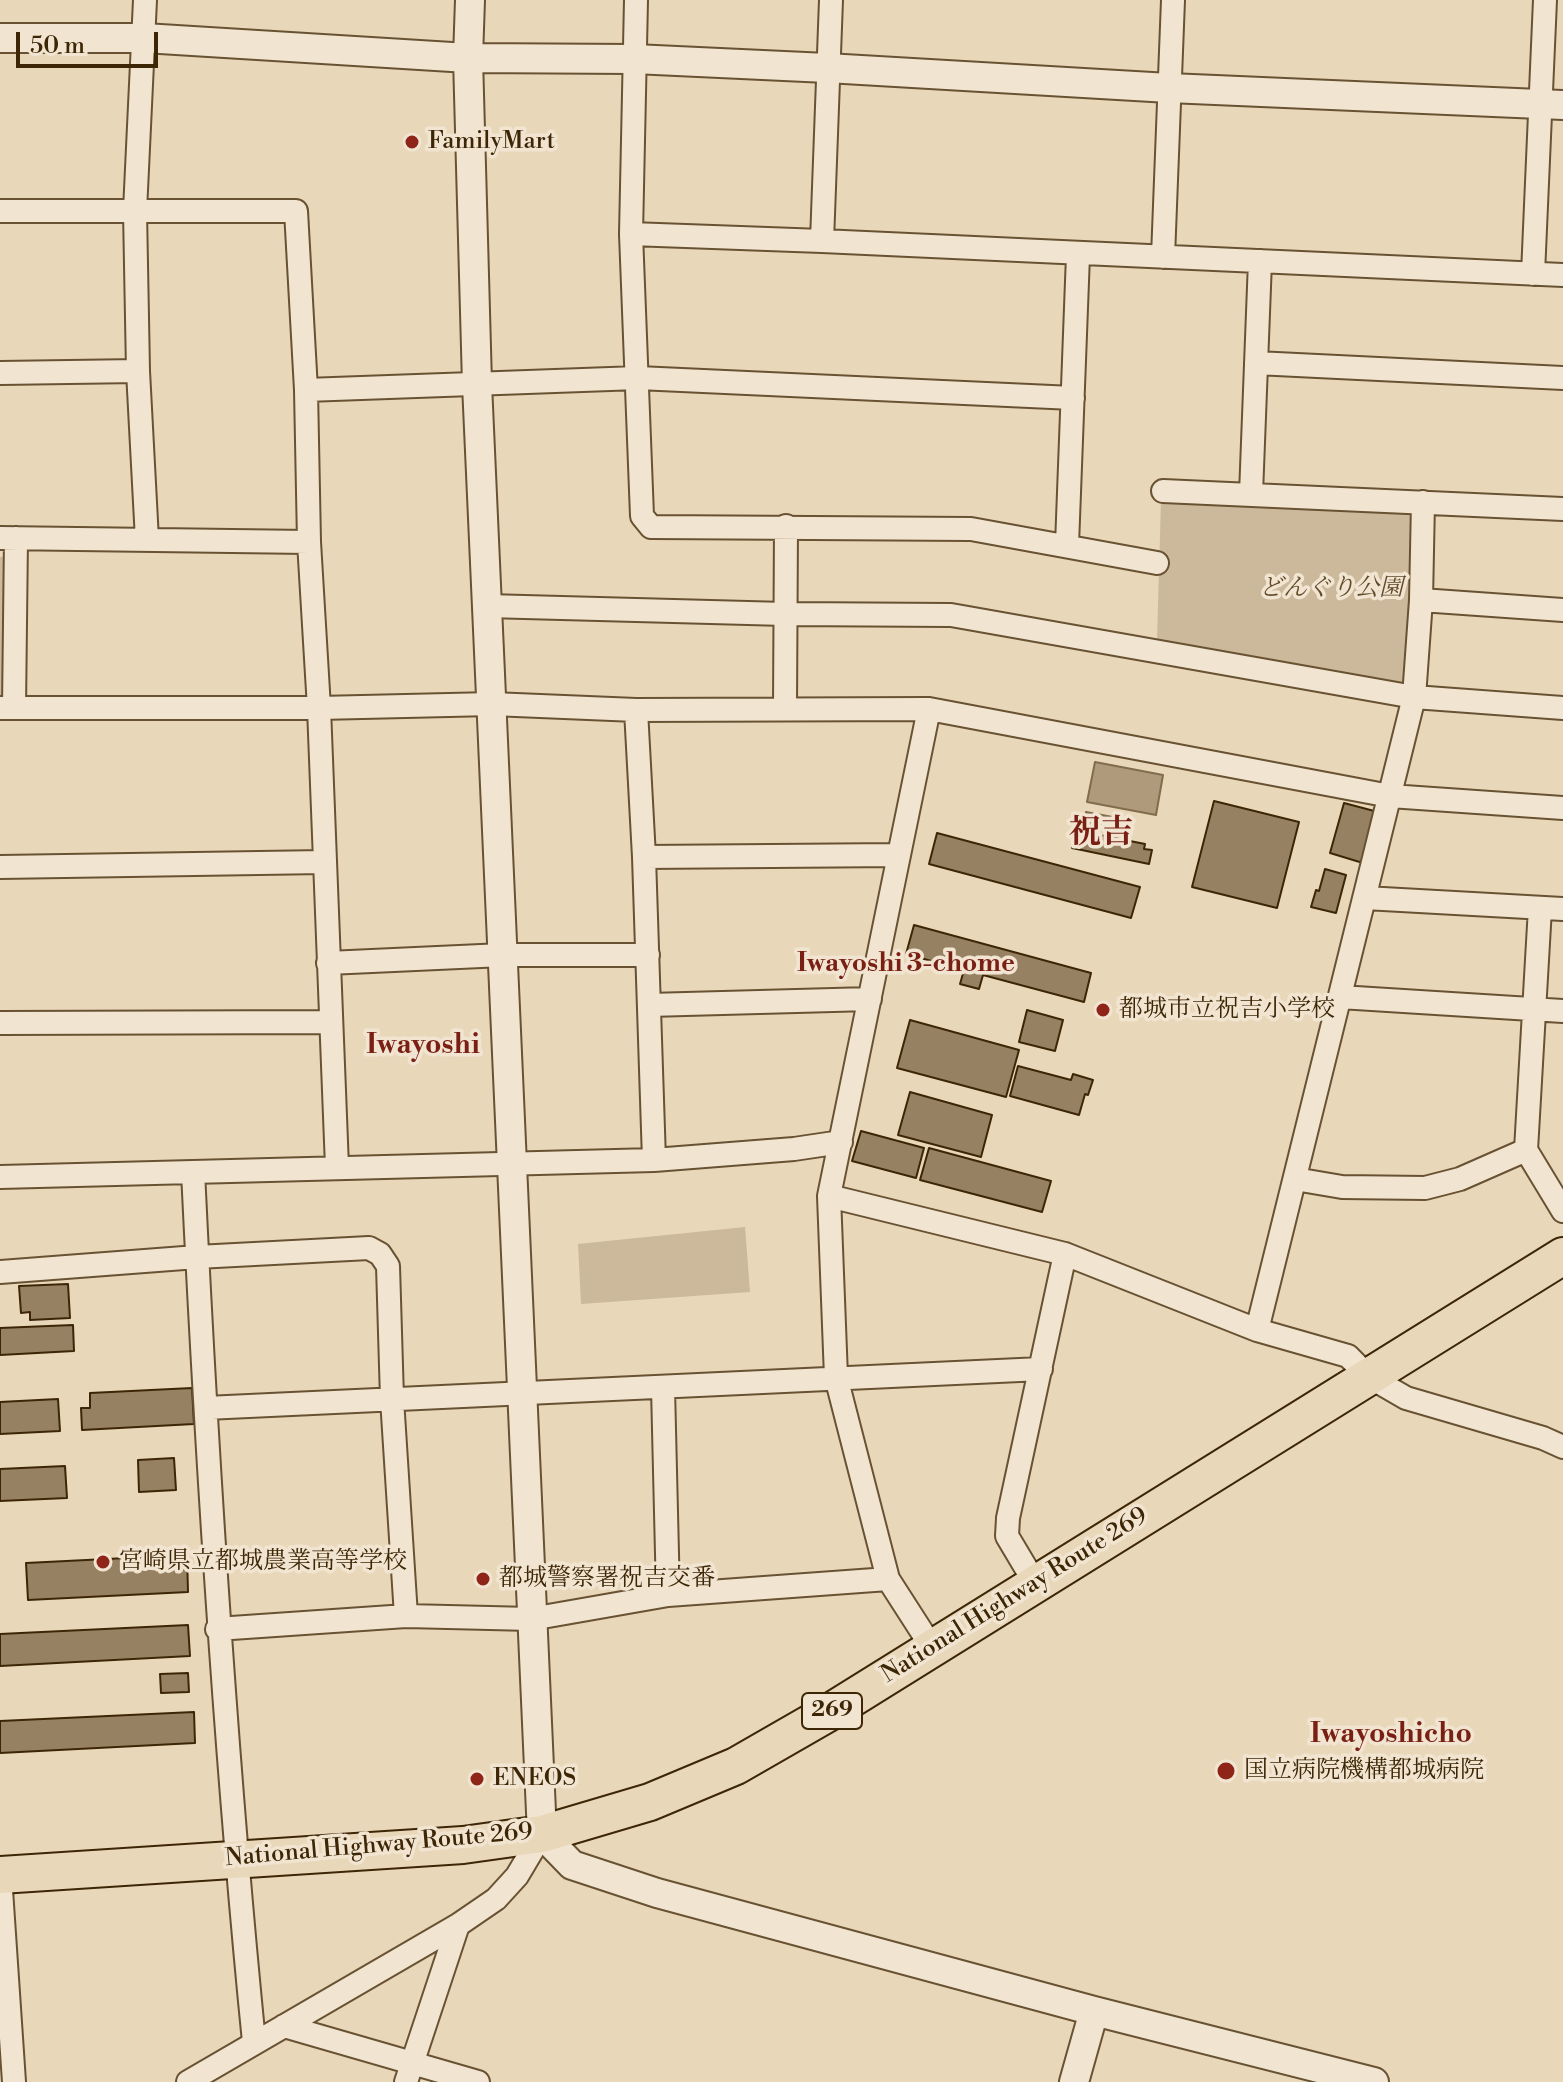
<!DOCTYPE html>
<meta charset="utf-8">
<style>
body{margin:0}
#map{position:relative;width:1563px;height:2082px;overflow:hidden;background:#e9d7ba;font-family:"Libre Bodoni",serif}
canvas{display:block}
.scale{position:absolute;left:16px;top:32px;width:142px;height:36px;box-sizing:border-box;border:4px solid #3d2605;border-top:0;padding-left:10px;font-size:24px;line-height:28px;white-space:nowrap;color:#3d2605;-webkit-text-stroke:6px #f1e5d2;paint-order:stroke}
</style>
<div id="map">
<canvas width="1563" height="2082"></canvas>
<div class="scale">50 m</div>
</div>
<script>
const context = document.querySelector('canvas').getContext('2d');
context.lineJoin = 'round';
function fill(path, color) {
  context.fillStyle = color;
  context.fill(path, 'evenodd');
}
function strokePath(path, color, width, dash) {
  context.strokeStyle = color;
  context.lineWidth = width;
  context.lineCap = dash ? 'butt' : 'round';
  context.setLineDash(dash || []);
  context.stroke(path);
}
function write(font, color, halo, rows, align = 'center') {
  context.font = font + ' "Libre Bodoni","Noto Serif JP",serif';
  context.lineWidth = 7;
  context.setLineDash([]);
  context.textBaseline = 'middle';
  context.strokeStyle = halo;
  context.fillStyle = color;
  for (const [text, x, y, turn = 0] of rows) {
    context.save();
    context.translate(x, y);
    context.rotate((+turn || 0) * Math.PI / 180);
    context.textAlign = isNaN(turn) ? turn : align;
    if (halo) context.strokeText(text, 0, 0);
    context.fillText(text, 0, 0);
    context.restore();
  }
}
const green = new Path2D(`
 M1161 500 1410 510 1414 519 1410 673 1403 683 1157 641Z
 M0 557H7V702H0Z
 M745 1227 750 1292 581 1304 578 1244Z`);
const water = new Path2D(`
 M1095 762 1163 775 1156 815 1087 802Z
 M1086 812 1123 819 1121 831 1084 824Z`);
const building = new Path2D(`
 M1214 801 1299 822 1277 908 1192 887Z
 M1344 803 1378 812 1363 863 1330 853Z
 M937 833 1140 887 1131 918 929 864Z
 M1074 834 1094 838 1095 834 1145 844 1144 849 1152 850 1149 864 1072 848Z
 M1325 869 1346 875 1336 913 1311 907 1316 890 1319 891Z
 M914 925 1091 973 1084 1002 983 975 979 989 960 984 964 970 906 954Z
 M1027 1010 1063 1020 1055 1051 1019 1042Z
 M910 1020 1019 1050 1006 1097 897 1068Z
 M1018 1066 1071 1080 1073 1074 1093 1080 1088 1095 1085 1094 1079 1115 1010 1096Z
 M910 1092 992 1115 981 1157 898 1135Z
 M861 1131 924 1148 916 1178 852 1161Z
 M929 1148 1051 1181 1042 1212 920 1180Z
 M68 1284 70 1318 30 1320V1312L21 1313 19 1286Z
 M73 1325 74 1351 0 1355V1328Z
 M192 1388 194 1424 82 1430 81 1408H90V1393Z
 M58 1399 60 1431 0 1434V1402Z
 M174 1458 176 1490 139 1492 138 1460Z
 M65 1466 67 1498 0 1501V1469Z
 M187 1555 188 1592 28 1600 26 1563Z
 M188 1625 190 1656 0 1666V1634Z
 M188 1673 189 1692 161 1693 160 1674Z
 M194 1712 195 1743 0 1753V1721Z`);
const minor = new Path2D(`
 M145 0 135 211 138 371 147 540
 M636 0 631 234 642 516 651 527 971 529 1157 563
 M0 211H296L306 390 309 542 319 708 337 1167
 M631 234 822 241 1563 275
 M822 241 831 0
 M1163 257 1173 0
 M1533 274 1545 0
 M1256 363 1563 378
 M0 373 138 371
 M306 390 638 378 1073 398
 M1163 491 1563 509
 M1251 494 1260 261
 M0 538 309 542
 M1067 545 1078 255
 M1421 600 1563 610
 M487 606 785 614 951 615 1414 697 1563 708
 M0 708H319L492 704 636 710 929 709 1390 796 1563 808
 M14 708 16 538
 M785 708 786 526
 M929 709 829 1196 836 1377 888 1579 933 1649
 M636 710 644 857 654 1160
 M644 857 898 855
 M0 867 324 862
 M1365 898 1563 909
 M328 963 503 955H648
 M1340 997 1563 1011
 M649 1005 870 999
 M0 1023 331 1022
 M1526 1150 1563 1211
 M193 1172C207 1462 225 1752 254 2042
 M0 1177 654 1160 794 1149 841 1142
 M1295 1179 1342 1187 1425 1188 1460 1179 1526 1150 1540 908
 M829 1196 1065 1254 1257 1330 1348 1356 1368 1376 1406 1398 1543 1438 1563 1447
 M0 1272 197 1257 369 1248 380 1254 388 1266 392 1399 406 1616
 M1257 1330 1414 697 1421 600 1423 502
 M663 1388 668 1595
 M206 1408 1041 1369
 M1035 1583 1007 1536 1008 1518 1065 1254
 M217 1629 406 1616 531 1619 668 1595 888 1579
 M0 1875 14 2082
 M284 2026 478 2082
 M188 2082 458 1925 496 1899 517 1876 542 1834
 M406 2082 458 1925`);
const tertiary = new Path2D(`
 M470 0 468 58 477 384 542 1834 572 1865 657 1893 1094 2011 1374 2082
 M0 38H144L468 58 634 59 827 68 1169 88 1563 105
 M1074 2082 1094 2011`);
const trunk = new Path2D(`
 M0 1875 463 1845 542 1834 650 1802 736 1766 830 1712 1563 1256`);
const markers = [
 [412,142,8,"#8f2418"],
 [1103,1010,8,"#8f2418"],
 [103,1562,8,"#8f2418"],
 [483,1579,8,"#8f2418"],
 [1226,1771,10,"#8f2418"],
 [477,1779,8,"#8f2418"]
];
const shields = [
 [832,1711,60]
];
const shieldNames = [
 ["269",832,1711]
];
const poiNames = [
 ["FamilyMart",428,142],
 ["都城市立祝吉小学校",1119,1010],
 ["宮崎県立都城農業高等学校",119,1562],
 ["都城警察署祝吉交番",499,1579],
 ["国立病院機構都城病院",1244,1771],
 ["ENEOS",493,1779]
];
const parkNames = [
 ["どんぐり公園",1331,589]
];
const streetNames = [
 ["National Highway Route 269",1015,1596,-32],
 ["National Highway Route 269",379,1846,-5]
];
const neighbourhoodNames = [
 ["Iwayoshi 3-chome",906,965]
];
const quarterNames = [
 ["Iwayoshi",423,1046],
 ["Iwayoshicho",1391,1735]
];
const districtNames = [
 ["祝吉",1101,834]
];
fill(green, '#ccb99b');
fill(water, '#af9b7c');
strokePath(water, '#816c4c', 2);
fill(building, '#968263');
strokePath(building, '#3d2605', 2);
strokePath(minor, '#685232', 26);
strokePath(tertiary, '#685232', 32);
strokePath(trunk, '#3d2605', 40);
strokePath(minor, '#f1e5d2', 22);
strokePath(tertiary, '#f1e5d2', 28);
strokePath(trunk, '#e9d7ba', 36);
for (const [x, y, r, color] of markers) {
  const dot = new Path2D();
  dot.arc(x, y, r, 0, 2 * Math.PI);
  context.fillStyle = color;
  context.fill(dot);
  strokePath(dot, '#f1e5d2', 3);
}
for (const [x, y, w] of shields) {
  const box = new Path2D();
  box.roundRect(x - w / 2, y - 18, w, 36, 6);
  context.fillStyle = '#f1e5d2';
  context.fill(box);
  strokePath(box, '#3d2605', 2);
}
write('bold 22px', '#3d2605', null, shieldNames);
write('24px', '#3d2605', '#f1e5d2', poiNames, 'left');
write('italic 24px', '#614b2a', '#f1e5d2', parkNames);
write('24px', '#3d2605', '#f1e5d2', streetNames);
write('bold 26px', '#7a1f14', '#f1e5d2', neighbourhoodNames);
write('bold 28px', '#7a1f14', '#f1e5d2', quarterNames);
write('bold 32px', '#7a1f14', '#f1e5d2', districtNames);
</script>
